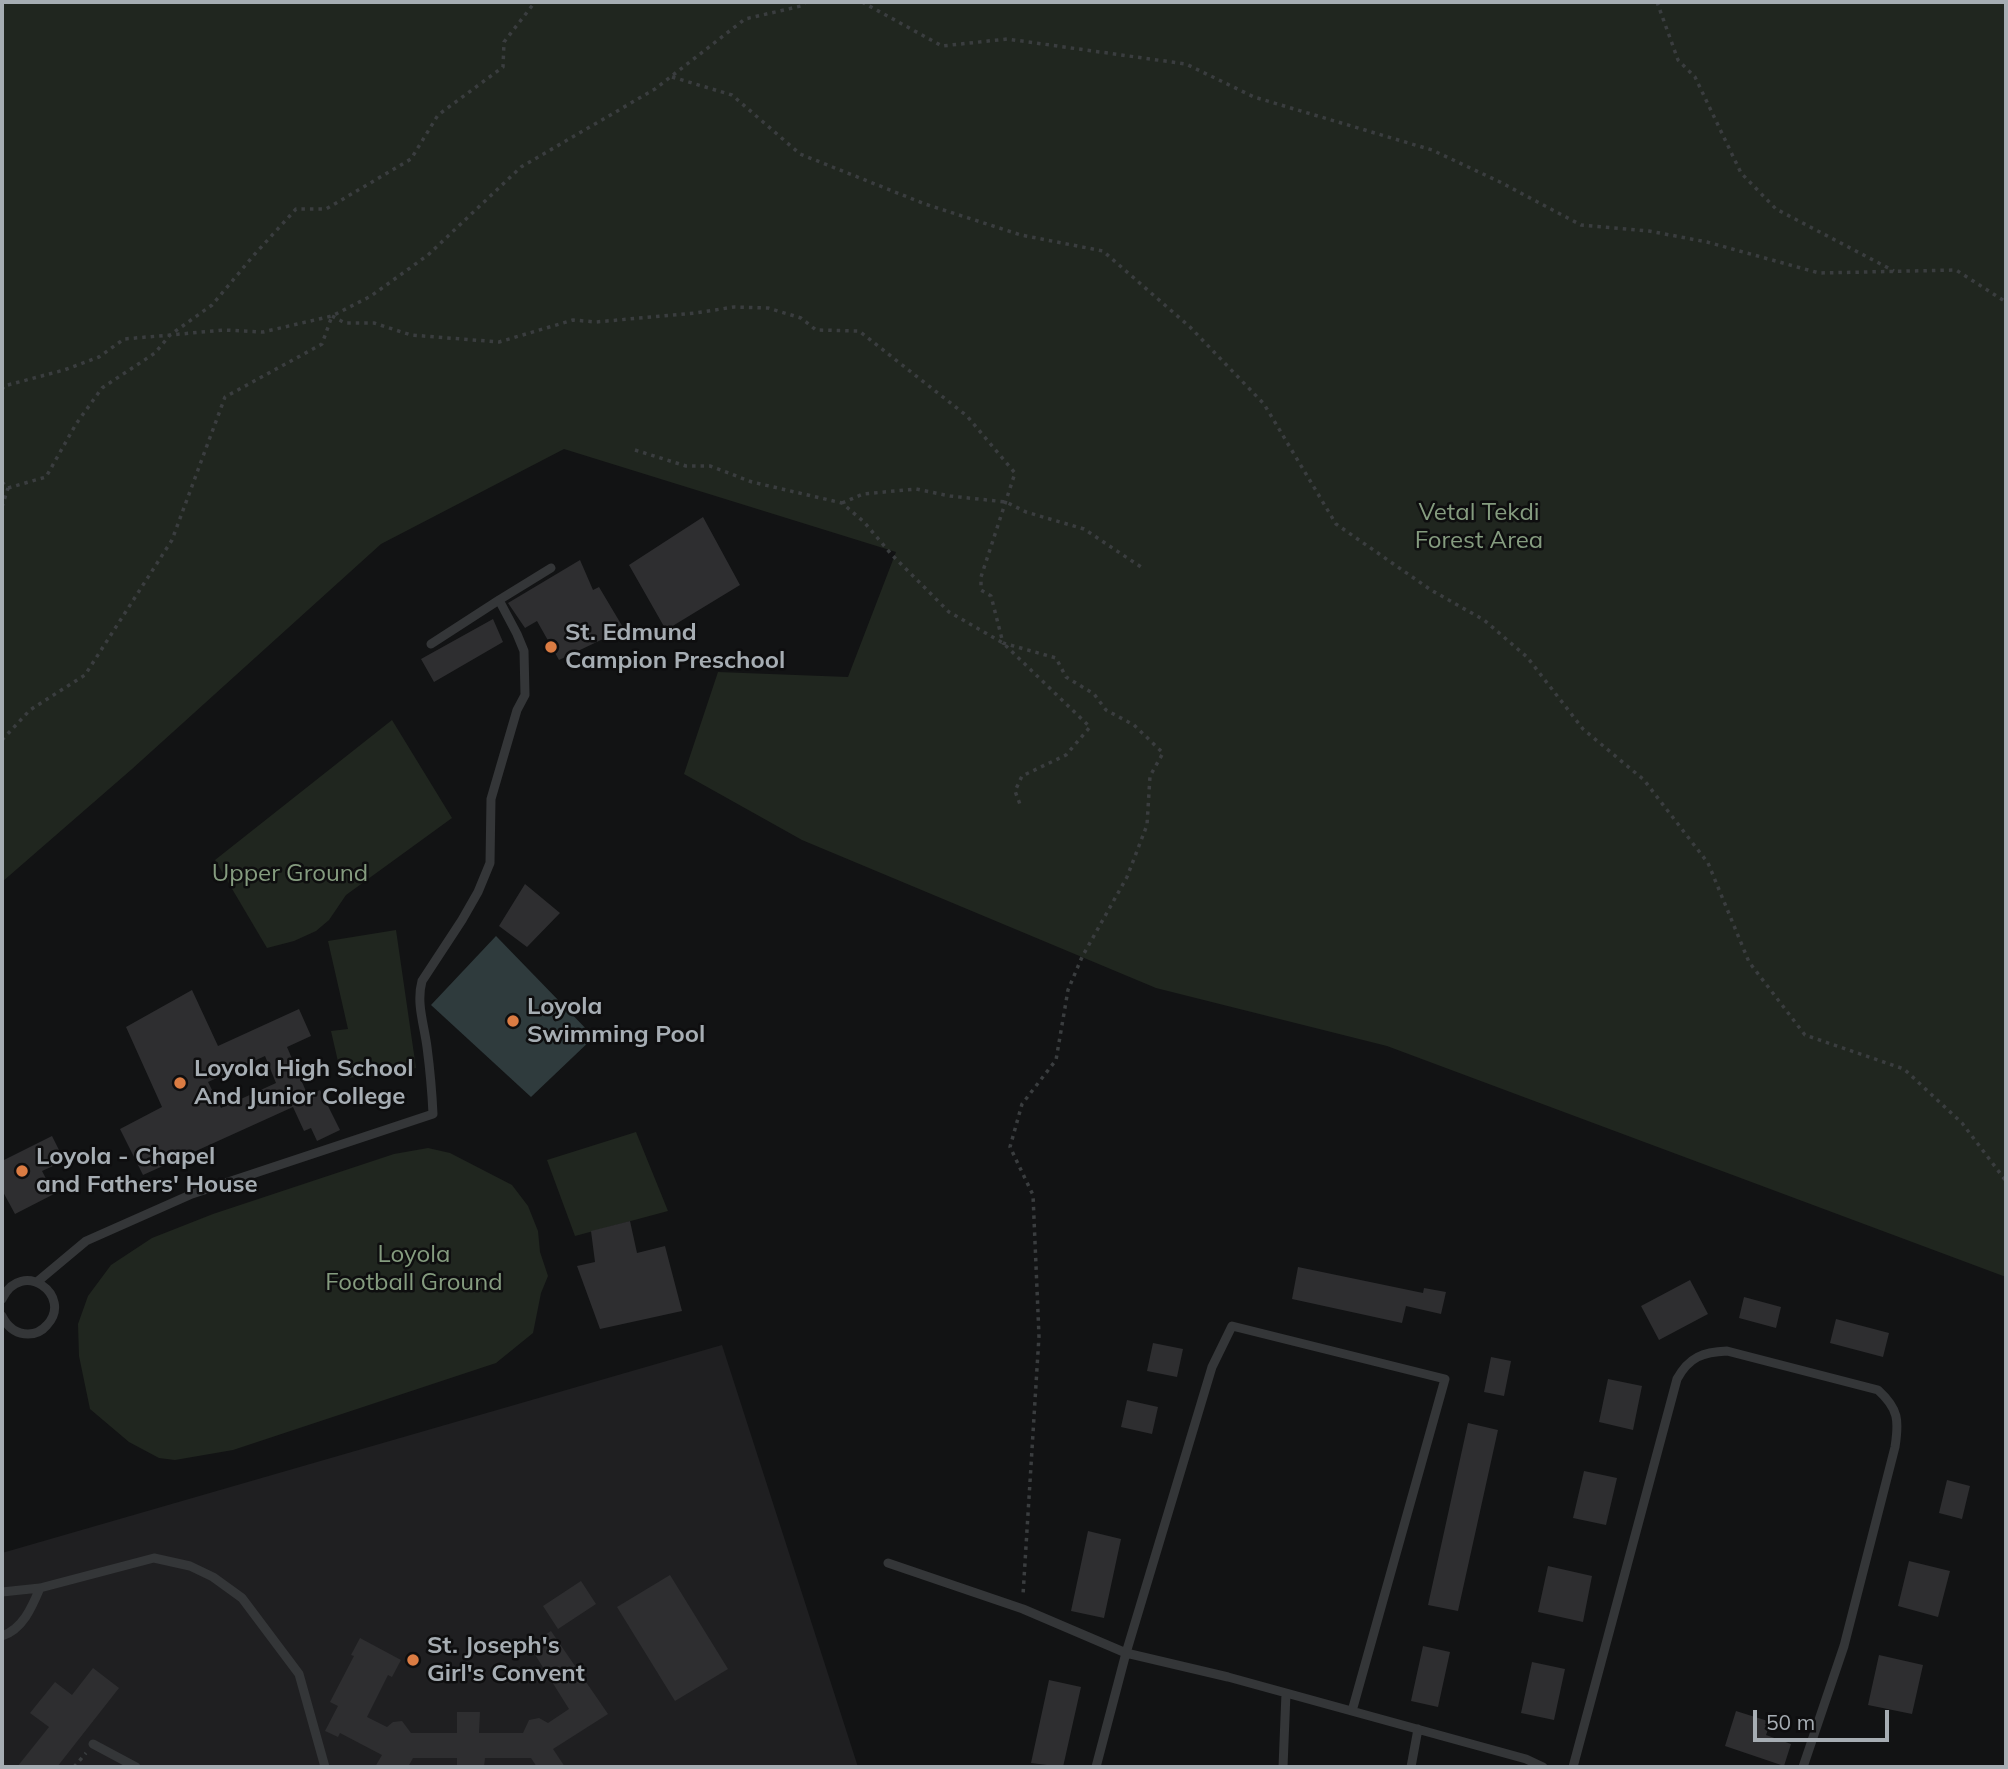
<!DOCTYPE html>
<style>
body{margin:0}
#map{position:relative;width:2008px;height:1769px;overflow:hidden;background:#121314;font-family:Mulish,sans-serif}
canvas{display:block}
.frame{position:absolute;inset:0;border:4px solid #a6adb3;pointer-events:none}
.scale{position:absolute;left:1753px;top:1710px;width:136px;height:32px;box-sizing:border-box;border:4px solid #a6adb3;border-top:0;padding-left:9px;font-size:21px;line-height:24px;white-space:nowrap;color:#a6adb3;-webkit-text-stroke:5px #0e0e0f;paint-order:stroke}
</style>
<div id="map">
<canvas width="2008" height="1769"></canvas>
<div class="frame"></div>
<div class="scale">50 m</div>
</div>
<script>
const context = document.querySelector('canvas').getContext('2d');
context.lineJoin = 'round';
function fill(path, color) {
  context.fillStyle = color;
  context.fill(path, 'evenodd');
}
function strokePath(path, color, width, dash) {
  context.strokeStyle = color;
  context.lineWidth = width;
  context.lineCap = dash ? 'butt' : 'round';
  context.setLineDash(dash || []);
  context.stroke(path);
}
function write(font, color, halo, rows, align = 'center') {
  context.font = font + ' Mulish,sans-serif';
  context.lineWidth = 5;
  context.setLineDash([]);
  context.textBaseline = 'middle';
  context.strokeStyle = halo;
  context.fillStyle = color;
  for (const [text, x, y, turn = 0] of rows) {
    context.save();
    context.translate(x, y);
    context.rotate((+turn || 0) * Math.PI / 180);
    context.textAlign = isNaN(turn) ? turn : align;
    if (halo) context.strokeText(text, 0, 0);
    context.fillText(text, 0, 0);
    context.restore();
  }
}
const built = new Path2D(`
 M722 1345 858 1767H2V1553Z`);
const green = new Path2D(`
 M2 2H2006V1277L1387 1046 1156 988 802 840 684 774 718 672 848 677 896 552 564 449 381 544 132 769 2 882Z
 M392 720 452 818 346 895 329 920 316 931 294 941 267 948 215 860Z
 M396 930 416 1068 342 1079 331 1031 348 1029 328 941Z
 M636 1132 668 1211 575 1236 547 1160Z
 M428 1148 450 1153 512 1185 528 1206 538 1231 540 1252 548 1276 541 1293 533 1333 496 1363 233 1450 175 1460 159 1458 129 1442 90 1409 79 1356 78 1324 88 1296 111 1265 152 1238 213 1214 394 1154Z`);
const water = new Path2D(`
 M496 936 594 1037 531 1097 431 1005Z`);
const building = new Path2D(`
 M703 517 740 585 666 630 629 565Z
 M580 560 593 590 599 587 624 629 559 660 537 621 525 628 508 603Z
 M493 619 503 642 434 682 421 659Z
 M525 884 560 913 527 947 499 926Z
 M192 990 218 1046 299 1009 311 1036 287 1047 308 1096 320 1090 340 1130 317 1141 311 1128 304 1131 293 1107 143 1175 120 1129 162 1107 126 1027ZM265 1056 276 1083 221 1108 208 1082Z
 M52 1136 60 1152 49 1157 53 1166 42 1171 54 1194 15 1214 2 1190V1161Z
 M630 1221 637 1253 665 1246 682 1311 600 1329 577 1266 595 1262 591 1231Z
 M1298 1267 1423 1293 1424 1288 1446 1292 1441 1314 1406 1306 1402 1323 1292 1299Z
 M1690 1280 1708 1314 1659 1340 1641 1306Z
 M1744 1297 1781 1307 1776 1328 1739 1318Z
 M1836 1319 1889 1333 1883 1357 1830 1343Z
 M1153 1343 1183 1349 1177 1377 1147 1371Z
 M1491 1357 1511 1361 1504 1396 1484 1392Z
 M1608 1379 1642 1386 1633 1430 1599 1422Z
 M1127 1400 1158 1407 1152 1434 1121 1427Z
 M1468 1423 1498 1430 1458 1611 1428 1605Z
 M1584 1471 1617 1478 1606 1525 1573 1518Z
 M1947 1480 1970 1486 1962 1519 1939 1513Z
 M1088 1531 1121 1539 1104 1618 1071 1611Z
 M1909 1561 1950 1571 1938 1617 1898 1606Z
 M1548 1566 1592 1576 1583 1622 1538 1612Z
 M670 1575 728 1669 675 1701 617 1607Z
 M581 1581 596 1604 558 1629 543 1606Z
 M551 1631 608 1714 553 1749 565 1767H537L531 1758H485L484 1767H457V1758H413L408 1767H375L382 1755 340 1733 338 1737 325 1731 338 1706 330 1702 354 1656 351 1655 360 1638 401 1660 392 1677 388 1675 367 1717 387 1727 393 1722 402 1721 411 1733H457V1712H480L479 1733H523L529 1720 539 1718 548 1723 569 1709 534 1653 544 1647 539 1639Z
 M1423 1646 1450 1652 1438 1707 1411 1701Z
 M1879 1655 1923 1665 1912 1714 1868 1705Z
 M1532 1662 1565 1669 1554 1720 1521 1713Z
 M93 1668 119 1688 57 1767H17L49 1727 30 1713 55 1682 72 1695Z
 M1049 1680 1081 1687 1063 1767 1031 1763Z
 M1736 1711 1771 1722 1766 1735 1791 1744 1784 1766 1725 1746Z`);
const path = new Path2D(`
 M862 2 942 46 1007 39 1186 64 1254 97 1432 150 1498 181 1581 225 1649 231 1707 242 1819 273 1956 270 2006 302
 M1657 2 1678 60 1695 77 1741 173 1776 209 1894 271
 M672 77 732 95 800 154 925 204 1021 235 1103 251 1190 327 1264 404 1336 524 1431 590 1484 620 1527 657 1583 729 1644 780 1708 863 1749 962 1805 1035 1904 1069 1962 1123 2006 1181
 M332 316 345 323H374L411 335 499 342 573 320 596 322 695 313 734 307 768 308 801 318 816 330 859 331 967 416 1015 473 981 577V590L991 596 1003 643 1056 658 1066 677 1094 694 1106 710 1134 725 1163 753 1150 776 1147 825 1127 877 1082 957 1068 990 1056 1060 1022 1104 1010 1147 1033 1195 1039 1336 1023 1595
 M2 390 4 386 64 370 99 357 124 339 170 335 212 305 254 255 296 209H326L411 159 438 115 503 67 504 42 535 2
 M635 450 686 466H710L752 482 842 503 864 522 891 554 949 612 1003 643 1090 727 1066 755 1022 776 1015 791 1021 807
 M2 482 8 488 46 477 76 424 102 388 155 353 170 335 224 330 263 332 332 316 371 296 428 255 521 167 655 89 745 19 801 6 806 2
 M842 503 863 494 916 489 950 496 1006 502 1026 512 1084 529 1144 569
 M2 507 8 488
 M2 740 30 710 85 675 172 540 225 397 322 344 332 316
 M74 1767 86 1753`);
const lane = new Path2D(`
 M499 600 551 568
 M37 1282 86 1241 192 1194 433 1114C432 1092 430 1070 427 1047 424 1024 416 1003 422 981L462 920 478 892 490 863 491 799 517 710 525 695 524 651 517 634 499 600 431 644
 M2 1299C22 1257 74 1296 47 1325 42 1331 35 1334 28 1334 15 1334 7 1326 2 1316
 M888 1563 1023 1609 1126 1653 1228 1677 1526 1759 1543 1767
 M2 1592 40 1588 154 1558 190 1566 213 1577 242 1598 299 1674 325 1767
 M2 1636C23 1629 32 1607 40 1588
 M93 1744 136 1767
 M1096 1767 1126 1653 1212 1367 1232 1326 1445 1379 1352 1711
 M1283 1767 1286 1693
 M1411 1767 1418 1729
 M1573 1767 1677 1379C1689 1357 1703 1352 1727 1351L1878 1390C1899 1409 1899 1421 1895 1447L1844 1646 1803 1767`);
const markers = [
 [551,647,7,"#db7c43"],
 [513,1021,7,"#db7c43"],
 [180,1083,7,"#db7c43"],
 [22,1171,7,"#db7c43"],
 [413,1660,7,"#db7c43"]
];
const parkNames = [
 ["Vetal Tekdi",1479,513],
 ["Forest Area",1479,541],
 ["Upper Ground",290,874],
 ["Loyola",414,1255],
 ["Football Ground",414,1283]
];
const poiNames = [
 ["St. Edmund",565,633],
 ["Campion Preschool",565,661],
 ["Loyola",527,1007],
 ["Swimming Pool",527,1035],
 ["Loyola High School",194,1069],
 ["And Junior College",194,1097],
 ["Loyola - Chapel",36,1157],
 ["and Fathers' House",36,1185],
 ["St. Joseph's",427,1646],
 ["Girl's Convent",427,1674]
];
fill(built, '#1f1f21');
fill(green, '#20261f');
fill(water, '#2f3b3d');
fill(building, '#2e2e30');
strokePath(path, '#3a3d3f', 3.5, [3.5, 5]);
strokePath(lane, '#343638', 9);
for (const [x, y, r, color] of markers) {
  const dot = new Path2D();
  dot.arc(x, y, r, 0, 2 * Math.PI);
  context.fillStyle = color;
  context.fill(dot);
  strokePath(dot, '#0e0e0f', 2.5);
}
write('24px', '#859c7f', '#0e0e0f', parkNames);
write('bold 24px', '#a6adb3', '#0e0e0f', poiNames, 'left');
</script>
